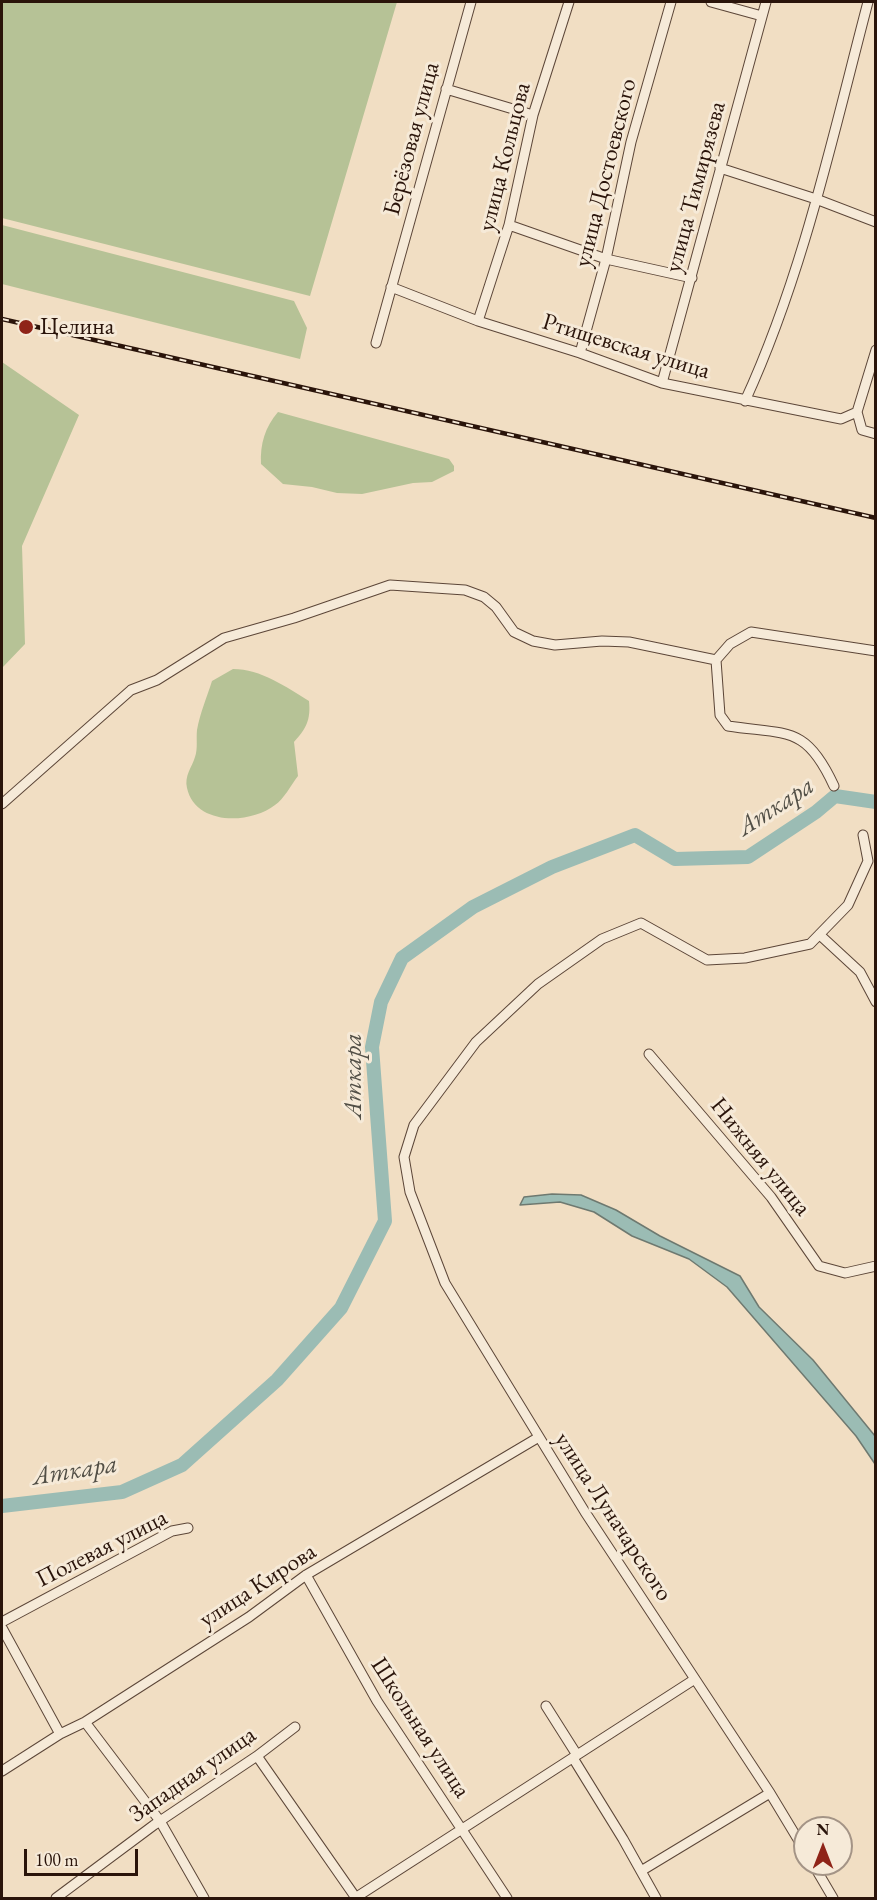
<!DOCTYPE html>
<meta charset="utf-8">
<style>
body{margin:0}
#map{position:relative;width:877px;height:1900px;overflow:hidden;background:#f1dec3;font-family:"EB Garamond",serif}
canvas{display:block}
.frame{position:absolute;inset:0;border:3px solid #2a140a;pointer-events:none}
.north{position:absolute;left:793px;top:1816px;width:60px;height:60px;box-sizing:border-box;background:#f6ead8;border:2px solid #a49486;border-radius:50%;rotate:0deg;font-size:16px;font-weight:700;line-height:24px;text-align:center;color:#2a140a}
.north::after{content:'';display:block;margin:auto;width:21px;height:27px;background:#8f2418;clip-path:polygon(50% 0,100% 100%,50% 72%,0 100%)}
.scale{position:absolute;left:24px;top:1849px;width:114px;height:27px;box-sizing:border-box;border:3px solid #2a140a;border-top:0;padding-left:8px;font-size:18px;line-height:21px;white-space:nowrap;color:#2a140a;-webkit-text-stroke:4px #f6ead8;paint-order:stroke}
</style>
<div id="map">
<canvas width="877" height="1900"></canvas>
<div class="frame"></div>
<div class="north">N</div>
<div class="scale">100 m</div>
</div>
<script>
const context = document.querySelector('canvas').getContext('2d');
context.lineJoin = 'round';
function fill(path, color) {
  context.fillStyle = color;
  context.fill(path, 'evenodd');
}
function strokePath(path, color, width, dash) {
  context.strokeStyle = color;
  context.lineWidth = width;
  context.lineCap = dash ? 'butt' : 'round';
  context.setLineDash(dash || []);
  context.stroke(path);
}
function write(font, color, halo, rows, align = 'center') {
  context.font = font + ' "EB Garamond",serif';
  context.lineWidth = 6;
  context.setLineDash([]);
  context.textBaseline = 'middle';
  context.strokeStyle = halo;
  context.fillStyle = color;
  for (const [text, x, y, turn = 0] of rows) {
    context.save();
    context.translate(x, y);
    context.rotate((+turn || 0) * Math.PI / 180);
    context.textAlign = isNaN(turn) ? turn : align;
    if (halo) context.strokeText(text, 0, 0);
    context.fillText(text, 0, 0);
    context.restore();
  }
}
const green = new Path2D(`
 M2 2H397L310 296 2 218Z
 M2 225 294 301 307 328 300 359 2 284Z
 M2 362 79 415 22 546 25 644 2 668Z
 M278 412 449 459 454 466V471L432 482 413 483 362 494 337 493 312 487 283 484 261 464C260 444 265 427 278 412Z
 M233 669C261 669 286 687 309 701 311 720 306 729 294 742L298 776C291 785 284 799 275 805 249 825 195 825 187 788 184 776 192 767 195 757 198 748 196 739 197 730 200 713 207 697 212 681Z`);
const water = new Path2D(`
 M552 1194 581 1195 616 1210 660 1236 740 1276 759 1307 813 1360 875 1436V1464L856 1436 727 1287 689 1259 632 1236 594 1212 560 1202 520 1205 524 1197Z`);
const river = new Path2D(`
 M2 1506 122 1492 182 1465 277 1380 341 1308 385 1221 372 1047 381 1002 402 958 473 907 552 867 635 835 675 859 748 857 816 812 835 796 876 802`);
const minor = new Path2D(`
 M711 2 762 16
 M446 89 533 115
 M720 168 816 199 876 222
 M509 225 606 259 692 278
 M391 287 478 321 580 353 662 383 841 419 857 412 862 430 876 434
 M478 321 509 225 533 115 569 2
 M376 343 471 2
 M580 353 606 259 631 142 671 2
 M662 383 766 2
 M745 401C803 275 833 135 868 2
 M857 412 876 350
 M716 660 720 715 728 726C788 735 806 725 834 786
 M716 660 730 644 751 632 876 651
 M2 804 131 690 157 680 224 638 294 618 390 585 465 590 484 597 496 607 514 632 533 641 555 645 602 641 629 642 716 660
 M821 936 860 972 876 1002
 M649 1054 771 1197 819 1266 845 1273 876 1266
 M306 1575 377 1701 507 1898
 M2 1622 172 1531 188 1528
 M2 1628 60 1734
 M546 1706 577 1755
 M85 1722 160 1821 204 1898
 M257 1756 356 1898
 M573 1758 623 1839 656 1898
 M2 1771 60 1734 85 1722 249 1617 306 1575 539 1437
 M805 1851 770 1793 585 1512 445 1283 410 1192 404 1157 414 1125 476 1042 538 984 602 939 641 923 707 960 745 958 810 944 848 905 868 861 863 835
 M813 1864 833 1898
 M641 1871 770 1793
 M56 1898 154 1825 257 1756 295 1727
 M355 1898 695 1679`);
const rail = new Path2D(`
 M2 319 876 518`);
const markers = [
 [26,327,8,"#8f2418"]
];
const streetNames = [
 ["Берёзовая улица",412,139,-75],
 ["улица Кольцова",505,157,-76],
 ["улица Достоевского",606,173,-76],
 ["улица Тимирязева",696,187,-75],
 ["Ртищевская улица",626,347,17],
 ["Нижняя улица",760,1157,51],
 ["улица Луначарского",613,1517,57],
 ["Полевая улица",102,1549,-27],
 ["улица Кирова",258,1586,-33],
 ["Школьная улица",420,1728,57],
 ["Западная улица",193,1775,-35]
];
const poiNames = [
 ["Целина",40,327]
];
const waterNames = [
 ["Аткара",776,807,-33],
 ["Аткара",354,1076,-90],
 ["Аткара",75,1471,-9]
];
fill(green, '#b6c296');
fill(water, '#9bbcb4');
strokePath(water, '#6e7970', 1.5);
strokePath(river, '#9bbcb4', 14);
strokePath(minor, '#5c4638', 11);
strokePath(minor, '#f6ead8', 9);
strokePath(rail, '#2a140a', 4.5);
strokePath(rail, '#f6ead8', 2, [7]);
for (const [x, y, r, color] of markers) {
  const dot = new Path2D();
  dot.arc(x, y, r, 0, 2 * Math.PI);
  context.fillStyle = color;
  context.fill(dot);
  strokePath(dot, '#f6ead8', 2);
}
write('24px', '#2a140a', '#f6ead8', streetNames);
write('24px', '#2a140a', '#f6ead8', poiNames, 'left');
write('italic 26px', '#524f46', '#f6ead8', waterNames);
</script>
